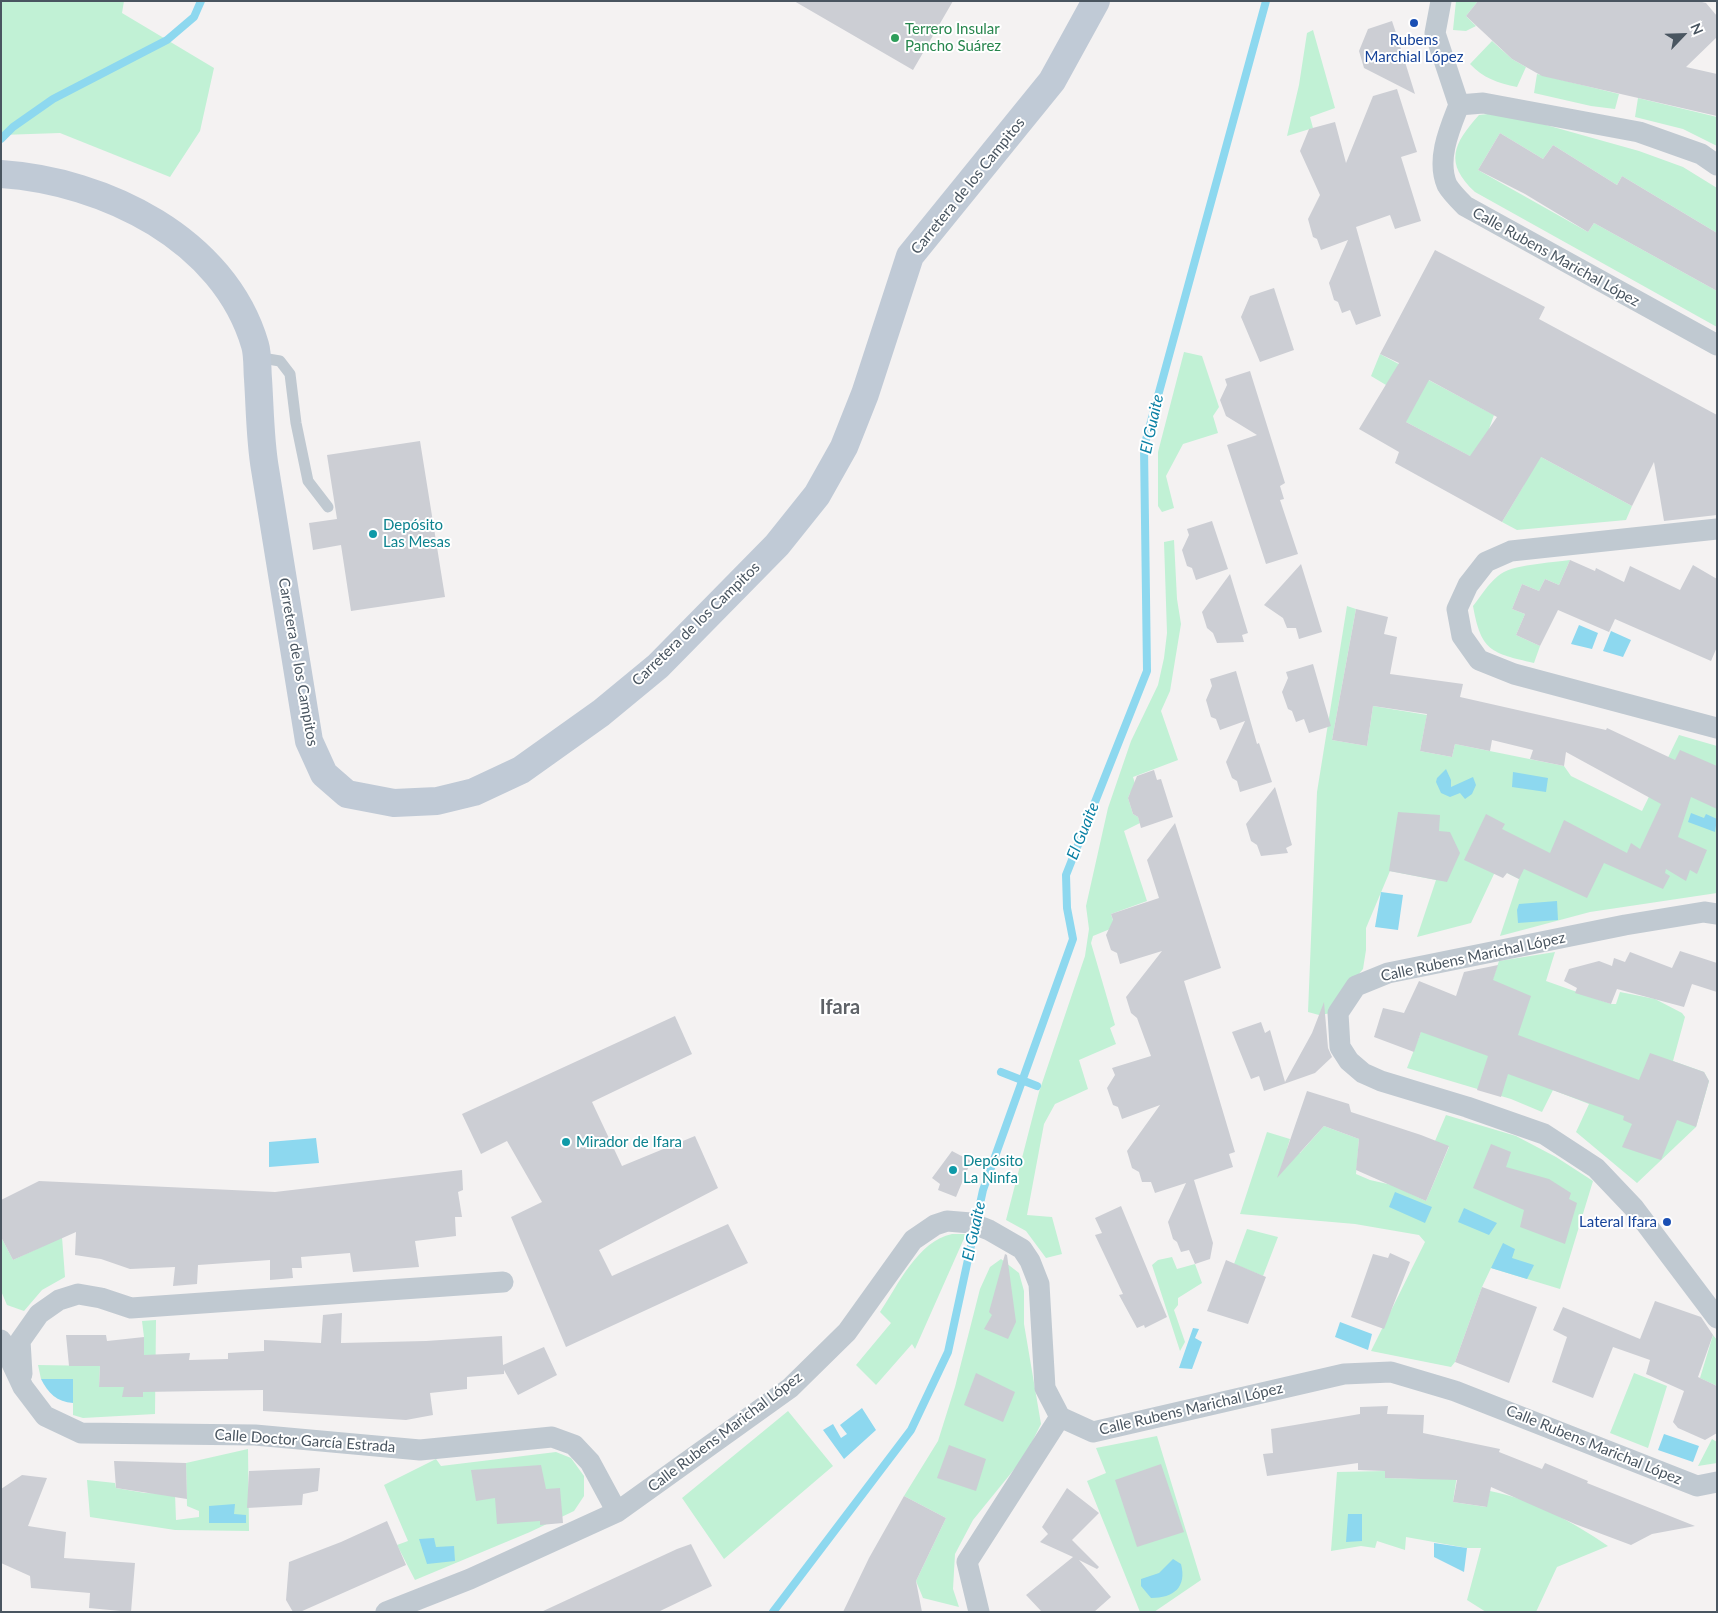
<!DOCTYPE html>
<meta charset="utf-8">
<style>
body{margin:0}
#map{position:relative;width:1718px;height:1613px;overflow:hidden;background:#f4f2f2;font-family:Lato,sans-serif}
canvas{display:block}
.frame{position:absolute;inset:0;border:2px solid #495560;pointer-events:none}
.north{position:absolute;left:1658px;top:10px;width:50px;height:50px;-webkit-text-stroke:4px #fff;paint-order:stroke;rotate:66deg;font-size:14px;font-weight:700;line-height:20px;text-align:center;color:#495560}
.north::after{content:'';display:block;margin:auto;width:18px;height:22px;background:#495560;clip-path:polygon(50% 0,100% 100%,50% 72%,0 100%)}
</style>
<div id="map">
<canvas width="1718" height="1613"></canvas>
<div class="frame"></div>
<div class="north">N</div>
</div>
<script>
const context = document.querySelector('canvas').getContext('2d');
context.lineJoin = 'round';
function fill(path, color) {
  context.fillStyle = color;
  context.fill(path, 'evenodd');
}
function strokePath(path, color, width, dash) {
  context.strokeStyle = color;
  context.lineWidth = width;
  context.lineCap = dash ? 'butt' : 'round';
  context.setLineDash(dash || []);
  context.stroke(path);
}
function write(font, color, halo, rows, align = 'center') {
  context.font = font + ' Lato,sans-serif';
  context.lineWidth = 4;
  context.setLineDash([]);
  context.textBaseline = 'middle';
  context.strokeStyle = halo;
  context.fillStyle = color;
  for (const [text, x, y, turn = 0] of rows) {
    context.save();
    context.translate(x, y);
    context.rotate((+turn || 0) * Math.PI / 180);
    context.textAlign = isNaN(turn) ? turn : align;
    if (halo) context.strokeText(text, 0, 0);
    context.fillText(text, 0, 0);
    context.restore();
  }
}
const green = new Path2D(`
 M1 1H124L122 13 214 68 200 131 170 177 60 133 1 135Z
 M1456 1H1478L1466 16 1476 26 1466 31 1453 30Z
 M1313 30 1335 108 1310 117 1313 128 1287 136 1299 85 1307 33Z
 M1492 41 1512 59 1526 67 1517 87C1498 83 1483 78 1470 64Z
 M1537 74 1619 94 1615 109 1591 106 1534 93Z
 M1638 98 1717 117V146L1683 129 1635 117Z
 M1496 113 1514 116 1639 151 1683 167 1717 188V233L1622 176 1617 185 1553 145 1543 159 1500 133 1478 170 1588 232 1594 223 1717 291V327L1475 192C1444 163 1453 144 1479 115Z
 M1184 352 1202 356 1219 407 1213 416 1218 433 1183 444 1166 476 1174 508 1162 512 1158 506V452Z
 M1380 354 1494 415 1489 429 1632 506 1626 520 1517 530 1502 522 1524 485 1406 422 1386 385 1371 376Z
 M1174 540 1177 599 1181 624 1170 691 1161 711 1178 760 1133 777 1137 790 1130 793 1128 798 1133 814 1138 817 1140 823 1124 831 1147 901 1111 914 1115 927 1093 936 1091 943 1115 1025 1110 1028 1116 1044 1079 1060 1088 1089 1055 1104 1044 1124 1027 1215 1052 1217 1062 1254 1046 1258 1026 1231 1006 1220 1039 1092 1085 956 1089 929 1086 906 1108 808 1131 741 1158 685 1164 658 1167 633 1164 542Z
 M1570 560 1559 585 1545 579 1539 591 1522 584 1512 609 1525 614 1516 635 1540 646 1534 663C1491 653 1481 651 1473 606 1481 596 1488 584 1498 576 1511 564 1552 563 1570 560Z
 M1347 606 1356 609 1332 740 1367 746 1373 706 1427 715 1420 751 1452 757 1455 744 1564 766 1571 776 1642 811 1679 735 1717 746V893L1590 912 1500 936 1519 879 1507 873 1494 874 1471 923 1417 937 1436 880 1390 871 1366 928V950L1363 969 1348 987 1332 1013 1319 1015 1308 1012 1317 792Z
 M1555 952 1546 981 1611 1004H1616L1620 992 1655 999 1682 1013 1685 1017 1673 1061 1704 1072 1709 1081 1696 1127 1637 1183 1576 1132 1589 1104 1553 1090 1542 1112 1511 1099 1407 1068 1421 1032 1486 999 1499 961Z
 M1446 1115 1516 1136 1556 1157 1593 1181 1560 1289 1491 1268 1482 1287 1455 1362 1451 1367 1371 1351 1425 1242 1419 1235 1355 1224 1240 1214 1267 1132 1290 1139 1287 1149 1300 1153 1324 1126 1359 1139 1356 1174 1370 1180 1392 1185 1426 1201 1449 1147 1435 1141Z
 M1247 1229 1278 1237 1263 1276 1234 1264Z
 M952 1234H966L915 1349 912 1344 876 1385 856 1365 891 1323 880 1312C898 1285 918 1241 952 1234Z
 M1 1237 13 1260 62 1237 65 1277 42 1290 24 1311 7 1305 1 1291Z
 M1172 1257 1177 1269 1195 1264 1202 1283 1178 1298V1305L1174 1310 1185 1342 1180 1351 1152 1265 1158 1260Z
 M1001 1259 1019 1273 1024 1291V1324L1041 1424 1025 1456 973 1520 955 1554 953 1589 959 1607 923 1598 916 1581 946 1518 904 1496 938 1441 955 1387 980 1289 990 1267Z
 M156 1320 155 1414 83 1418 73 1415V1379H41L38 1365 100 1366 99 1387H124L143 1397 144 1337 142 1321Z
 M1713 1335 1717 1340V1386L1700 1378Z
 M1634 1373 1667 1386 1648 1448 1610 1433Z
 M788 1411 833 1466 724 1559 682 1498Z
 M1423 1434 1462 1441 1453 1502 1486 1507 1490 1491C1532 1499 1573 1522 1608 1546L1557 1567 1536 1612H1486L1467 1600 1481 1548H1467L1406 1537 1405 1550 1377 1541 1375 1548 1361 1546 1331 1551 1337 1472 1385 1471V1478L1421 1479Z
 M1157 1436 1201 1580 1154 1612H1140L1087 1481 1106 1473 1096 1448Z
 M1712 1439 1717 1442V1463L1698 1466Z
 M248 1449 249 1531 175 1530 90 1517 87 1480 115 1483 116 1488 145 1493 175 1494 176 1520 199 1517V1511L187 1506 186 1463Z
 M556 1452 571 1458 584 1476V1496L574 1511 530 1532 415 1580 397 1545 408 1541 384 1485 436 1459 441 1466Z`);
const water = new Path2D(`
 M1579 625 1598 633 1592 649 1571 644Z
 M1611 631 1631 640 1623 657 1603 651Z
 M1446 769 1451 780V787L1473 777 1476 785 1472 794 1465 799 1460 793 1450 797 1441 793 1436 782 1437 778Z
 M1513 772 1548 778 1546 792 1512 787Z
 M1691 813 1704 818 1706 814 1717 819 1715 832 1688 822Z
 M1381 892 1403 895 1398 930 1375 927Z
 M1557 901 1558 920 1518 923 1517 910 1519 904Z
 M316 1138 319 1163 269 1167V1142Z
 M1395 1192 1432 1207 1425 1223 1389 1207Z
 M1464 1208 1497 1223 1489 1235 1458 1222Z
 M1503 1243 1515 1249 1512 1258 1534 1265 1527 1279 1491 1268Z
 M1340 1322 1372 1334 1368 1350 1335 1337Z
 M1193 1328 1199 1329 1195 1338 1202 1342 1192 1369 1179 1368Z
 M41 1379H73V1403C57 1402 48 1393 41 1379Z
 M862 1408 876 1430 844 1459 823 1430 833 1424 841 1438 847 1434 840 1425Z
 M1664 1434 1699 1446 1693 1462 1658 1450Z
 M235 1504 234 1514 246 1515V1523H209V1506Z
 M1348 1514H1362V1541L1346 1542Z
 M434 1538 436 1547 454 1546 455 1561 427 1564 419 1539Z
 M1434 1543 1467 1548 1464 1572 1434 1557Z
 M1173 1559 1181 1564C1187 1587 1174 1598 1151 1598L1141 1586V1579L1159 1573Z`);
const stream = new Path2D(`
 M1 139 13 127 53 99 167 40 194 17 201 1
 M1001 1072 1037 1086
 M773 1612 911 1430 948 1352 983 1190 1073 939 1067 908 1066 875 1147 671 1144 447 1266 1`);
const building = new Path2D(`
 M794 1H953L913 70Z
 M1478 1H1698L1706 3 1717 16V37L1686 67 1717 74V116L1542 76 1512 59 1466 16Z
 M1392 21 1395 30 1415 94 1364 68 1359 51 1368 29Z
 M1397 89 1417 152 1401 157 1421 221 1395 229 1390 215 1356 227 1381 316 1356 325 1350 310 1342 313 1338 302 1334 300 1329 283 1348 240 1321 250 1317 239 1313 237 1308 219 1320 195 1300 151 1309 129 1335 122 1346 163 1373 96Z
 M1500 133 1543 159 1553 145 1617 185 1622 176 1717 233V291L1594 223 1588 232 1525 194 1478 170Z
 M1435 250 1545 307 1539 319 1717 415V515L1664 521 1654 462 1632 506 1541 457 1502 522 1395 463 1399 452 1359 429 1399 363 1380 354ZM1429 380 1497 417 1470 456 1406 422Z
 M1274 288 1294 350 1260 362 1241 317 1250 296Z
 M1250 371 1285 483 1280 486 1284 499 1280 500 1298 554 1266 564 1227 445 1257 435 1226 416 1220 400 1227 385 1225 379Z
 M420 441 445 597 351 611 341 545 313 550 309 523 337 519 327 455Z
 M1212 521 1228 569 1196 580 1192 568 1187 566 1182 550 1189 535 1187 529Z
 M1570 560 1595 571 1596 568 1624 582 1630 566 1680 590 1693 565 1717 579V647L1711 661 1615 619 1609 632 1558 610 1540 646 1516 635 1525 614 1512 609 1522 584 1539 591 1545 579 1559 585Z
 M1301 564 1322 632 1299 639 1296 628H1287L1283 618 1264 605Z
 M1230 574 1248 633 1242 635 1244 642 1217 643 1213 633 1207 628 1202 612Z
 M1356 609 1388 617 1384 634 1397 637 1390 674 1463 684 1460 697 1606 730 1607 728 1675 760 1680 750 1717 766V809L1691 797 1678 837 1707 850 1697 874 1690 870 1686 881 1666 869 1665 873 1670 876 1663 889 1604 863 1587 898 1524 869 1519 879 1507 873 1503 878 1464 860 1486 814 1505 824 1502 829 1550 853 1564 820 1627 853 1631 843 1640 849 1661 804 1566 752 1564 766 1530 759 1533 750 1492 740 1490 751 1455 744 1452 757 1420 751 1427 714 1373 706 1367 746 1332 740Z
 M1313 664 1331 726 1309 733 1304 719 1296 722 1292 711 1288 709 1282 692 1288 678 1286 672Z
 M1236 671 1257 744 1259 743 1272 782 1240 792 1237 781 1232 778 1226 762 1245 721 1220 730 1216 719 1211 717 1206 700 1212 686 1210 679Z
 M1154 770 1157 780 1161 779 1173 817 1141 828 1138 817 1133 814 1128 798 1137 776Z
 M1275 787 1292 845 1286 848 1288 853 1261 856 1257 845 1251 841 1246 824Z
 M1398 812 1440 815 1439 831 1450 832 1460 853 1447 882 1389 871Z
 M1175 823 1221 968 1184 981 1235 1152 1229 1154 1233 1167 1194 1180 1213 1243 1210 1259 1195 1264 1189 1250 1181 1252 1177 1242 1173 1239 1168 1222 1186 1183 1155 1193 1151 1182H1142L1139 1172 1132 1168 1127 1151 1160 1105 1122 1119 1118 1107 1113 1105 1107 1088 1115 1075 1112 1068 1151 1056 1137 1018 1131 1013 1126 997 1162 951 1120 964 1117 953 1111 950 1106 935 1113 920 1111 914 1159 898 1147 860Z
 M1680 951 1717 963V992L1692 984 1684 1007 1617 989 1611 1004 1575 993 1577 988 1564 981 1569 969 1599 961 1612 966 1614 958 1625 962 1630 952 1672 968Z
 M1498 965 1493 980 1531 996 1518 1035 1639 1080 1650 1053 1704 1072 1709 1081 1696 1127 1677 1120 1661 1160 1622 1147 1632 1124 1623 1120 1624 1116 1508 1074 1501 1097 1477 1090 1488 1056 1421 1032 1414 1052 1374 1037 1383 1008 1404 1013 1419 981 1456 996 1464 972Z
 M1324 1002 1328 1048 1332 1057 1315 1073 1264 1091 1259 1076 1251 1079 1232 1032 1261 1022 1265 1033 1270 1030 1285 1082 1312 1033Z
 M675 1016 692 1054 592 1102 622 1166 695 1136 718 1188 599 1250 612 1276 728 1224 748 1263 566 1347 511 1217 542 1202 507 1141 481 1154 462 1114Z
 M1307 1091 1349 1104 1351 1112 1421 1135 1449 1146 1426 1201 1356 1170 1359 1139 1324 1126 1277 1178Z
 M1491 1144 1511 1152 1506 1167 1549 1179 1571 1193 1569 1199 1577 1203 1565 1244 1520 1227 1524 1210 1473 1188Z
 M952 1151 971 1161 956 1197 938 1190 940 1184 932 1178Z
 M462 1170 463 1190 458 1192 462 1217H455L456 1236 415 1241 419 1267 353 1272 350 1253 301 1257 302 1268H292L293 1278 270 1280V1260L198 1265 197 1284 173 1286 175 1267 130 1269 101 1259 75 1255 76 1232 13 1260 1 1237V1200L39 1181 275 1192Z
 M1121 1206 1167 1317 1145 1328 1144 1325 1137 1328 1119 1295 1123 1294 1095 1235 1102 1233 1095 1218Z
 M1390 1253 1410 1262 1384 1329 1351 1317 1373 1254 1388 1258Z
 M1005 1254 1007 1255 1016 1322 1008 1339 984 1329 992 1315 989 1312Z
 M1226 1260 1266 1277 1248 1324 1207 1311Z
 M1482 1287 1537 1307 1509 1383 1455 1362Z
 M1655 1301 1701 1317 1713 1335 1698 1377 1717 1386V1433L1705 1440 1678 1428 1673 1422 1684 1391 1646 1374 1650 1360 1613 1347 1593 1398 1552 1382 1567 1337 1553 1330 1563 1307 1640 1339Z
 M342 1313 341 1343 426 1341 502 1336 503 1365 544 1347 557 1375 518 1395 504 1370V1374L467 1377V1389L430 1393 433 1415 406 1420 263 1411V1390L143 1392V1397H122L124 1387H99L100 1366H69L66 1335H106L107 1341 144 1337V1355L190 1353 189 1360 228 1359V1353L264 1351V1340L321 1343 323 1315Z
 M976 1373 1015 1392 1003 1422 964 1405Z
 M1388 1406 1387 1414 1424 1415 1423 1433 1500 1449 1499 1452 1542 1469 1545 1463 1588 1481 1587 1483 1695 1526 1652 1534 1631 1545 1575 1524 1491 1487 1487 1507 1453 1502 1457 1480 1385 1478V1471L1358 1470V1463L1267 1476 1263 1454 1273 1453 1271 1429 1360 1414V1407Z
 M949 1445 986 1459 976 1491 937 1478Z
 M114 1461 186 1463 187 1499 116 1488Z
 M1161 1464 1184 1532 1137 1547 1115 1480Z
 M541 1465 546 1489 560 1488 563 1523 540 1525V1521L497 1524 495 1498 476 1501 471 1470Z
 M320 1468 318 1491 303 1494 302 1505 247 1508 249 1471Z
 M22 1475 47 1478 28 1526 66 1532 64 1558 135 1563 131 1612 89 1608 90 1593 31 1588 30 1576 1 1563V1489Z
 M1067 1488 1099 1513 1072 1540 1099 1567 1097 1569 1079 1560 1111 1597 1094 1612H1042L1026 1595 1073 1557 1040 1542 1048 1534 1042 1527Z
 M904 1496 946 1518 916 1581 922 1612H843L869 1558Z
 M387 1521 406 1565 300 1612H293L286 1600 289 1562 341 1542Z
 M691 1544 712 1586 658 1612H541L677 1549Z`);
const service = new Path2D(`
 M256 357 280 361 290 374 296 423 308 481 328 507`);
const minor = new Path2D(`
 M1441 1 1435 33 1459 105
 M1459 105C1450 128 1436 159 1447 185 1451 192 1459 200 1465 206L1717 345
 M1459 105 1483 103 1639 132 1701 154 1717 165
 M1717 529 1511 551 1486 562 1468 585 1457 609 1462 636 1479 660 1514 674 1717 728
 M1717 914 1704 912 1625 925 1388 973 1356 986 1338 1013 1340 1047 1349 1061 1363 1073 1381 1081 1467 1107 1544 1134 1596 1168 1634 1208 1717 1318
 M1 1340 23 1387 45 1416 81 1433 255 1435 420 1450 552 1437 574 1445 590 1462 617 1512
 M22 1374 20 1341 39 1314 59 1300 78 1294 101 1298 131 1308 503 1282
 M386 1612 470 1579 617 1512 790 1388 847 1332 913 1240 935 1225 947 1221 971 1223 989 1230 1022 1249 1030 1261 1039 1284 1045 1388 1060 1417 1093 1432 1344 1374 1391 1372 1455 1391 1697 1486 1717 1482
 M979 1612 967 1562 1060 1417`);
const secondary = new Path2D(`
 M1 174C105 181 224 239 255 345 258 355 257 368 258 379 260 409 260 440 265 469 280 560 294 651 309 741L324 774 347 794 394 803 437 801 474 792 521 770 601 713 658 666 777 545 817 495 844 447 865 394 910 256 1052 81 1096 1`);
const markers = [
 [1414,23,5,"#1a4fb4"],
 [895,38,5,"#2e9e5b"],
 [373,534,5,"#0f9aa8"],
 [566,1142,5,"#0f9aa8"],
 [953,1170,5,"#0f9aa8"],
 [1667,1222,5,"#1a4fb4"]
];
const leisureNames = [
 ["Terrero Insular",905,29],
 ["Pancho Suárez",905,46]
];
const transitNames = [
 ["Rubens",1414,40],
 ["Marchial López",1414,57],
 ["Lateral Ifara",1657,1222,"right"]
];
const streetNames = [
 ["Carretera de los Campitos",968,186,-51],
 ["Calle Rubens Marichal López",1556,257,29],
 ["Carretera de los Campitos",696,624,-44],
 ["Carretera de los Campitos",298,662,80],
 ["Calle Rubens Marichal López",1473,957,-12],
 ["Calle Rubens Marichal López",1191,1409,-13],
 ["Calle Rubens Marichal López",725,1432,-37],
 ["Calle Doctor García Estrada",305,1441,4],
 ["Calle Rubens Marichal López",1594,1445,22]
];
const cultureNames = [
 ["Depósito",383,525],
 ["Las Mesas",383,542],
 ["Mirador de Ifara",576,1142],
 ["Depósito",963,1161],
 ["La Ninfa",963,1178]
];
const waterNames = [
 ["El Guaite",1152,424,-78],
 ["El Guaite",1083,831,-68],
 ["El Guaite",974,1231,-78]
];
const districtNames = [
 ["Ifara",840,1008]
];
fill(green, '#c1f1d5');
fill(water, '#8dd8ef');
strokePath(stream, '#8dd8ef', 8);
fill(building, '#ccced4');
strokePath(service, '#c0c9d1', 11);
strokePath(minor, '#c0c9d1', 21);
strokePath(secondary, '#c0cad6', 28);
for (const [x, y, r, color] of markers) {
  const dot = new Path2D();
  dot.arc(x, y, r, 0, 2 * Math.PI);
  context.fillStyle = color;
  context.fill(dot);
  strokePath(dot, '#fff', 2);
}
write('15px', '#27864d', '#fff', leisureNames, 'left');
write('15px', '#164399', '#fff', transitNames);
write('15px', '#495560', '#fff', streetNames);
write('15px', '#0d838f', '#fff', cultureNames, 'left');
write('italic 16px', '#0a80a4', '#fff', waterNames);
write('bold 20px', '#5e6267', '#fff', districtNames);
</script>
